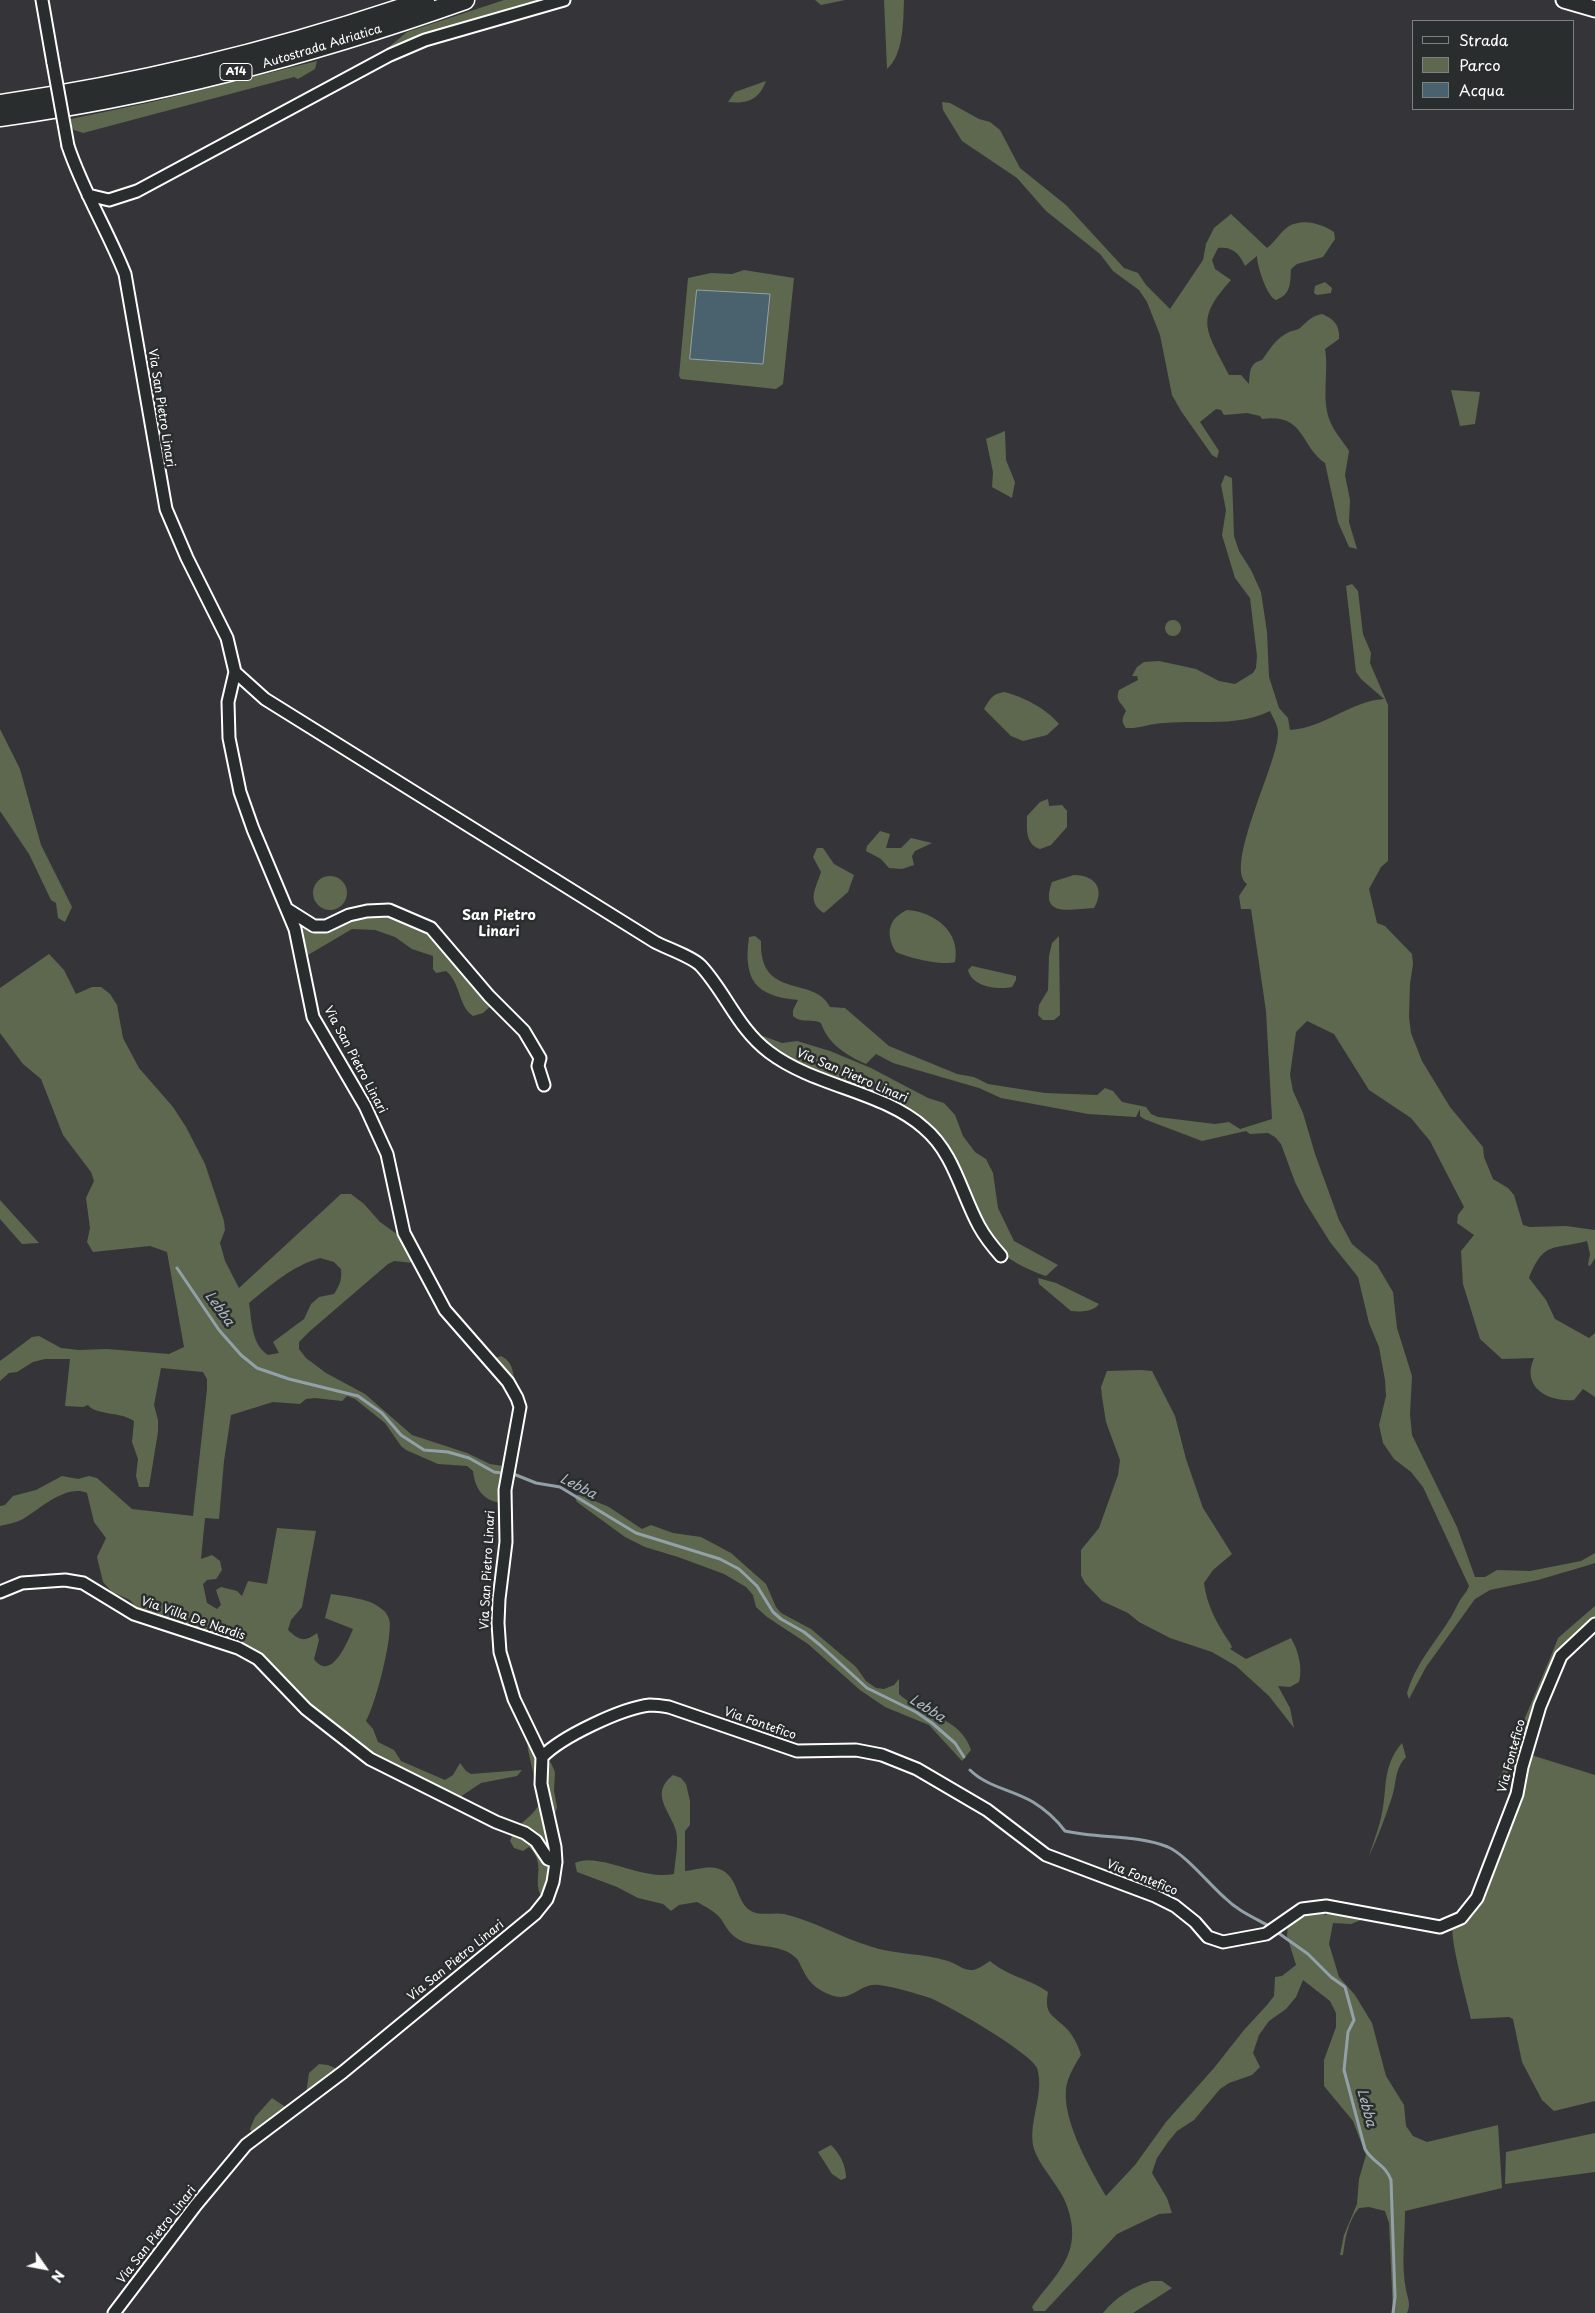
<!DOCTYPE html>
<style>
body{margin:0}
#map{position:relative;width:1595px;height:2313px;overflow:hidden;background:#353539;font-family:"Playpen Sans",sans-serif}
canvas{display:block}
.legend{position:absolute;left:1412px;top:20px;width:162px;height:90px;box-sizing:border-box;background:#2a2d2e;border:1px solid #7f8182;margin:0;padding:6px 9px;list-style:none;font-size:15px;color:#fff}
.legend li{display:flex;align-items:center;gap:10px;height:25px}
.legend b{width:25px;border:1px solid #7f8182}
.north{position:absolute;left:20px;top:2243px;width:50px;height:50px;-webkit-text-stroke:4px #2a2d2e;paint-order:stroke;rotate:123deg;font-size:14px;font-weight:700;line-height:20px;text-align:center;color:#fff}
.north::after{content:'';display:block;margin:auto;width:18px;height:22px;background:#fff;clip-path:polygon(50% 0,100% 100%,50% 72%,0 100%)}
</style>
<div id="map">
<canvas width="1595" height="2313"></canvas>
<ul class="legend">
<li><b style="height:6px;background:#2a2d2e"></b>Strada</li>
<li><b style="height:14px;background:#5d684f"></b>Parco</li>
<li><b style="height:14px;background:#4a626e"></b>Acqua</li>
</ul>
<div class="north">N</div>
</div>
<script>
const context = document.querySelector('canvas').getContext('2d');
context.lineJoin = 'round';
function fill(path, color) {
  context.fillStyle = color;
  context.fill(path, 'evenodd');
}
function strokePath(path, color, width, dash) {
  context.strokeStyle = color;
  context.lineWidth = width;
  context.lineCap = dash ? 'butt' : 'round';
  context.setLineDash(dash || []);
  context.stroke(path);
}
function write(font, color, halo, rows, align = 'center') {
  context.font = font + ' "Playpen Sans",sans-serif';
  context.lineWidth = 5;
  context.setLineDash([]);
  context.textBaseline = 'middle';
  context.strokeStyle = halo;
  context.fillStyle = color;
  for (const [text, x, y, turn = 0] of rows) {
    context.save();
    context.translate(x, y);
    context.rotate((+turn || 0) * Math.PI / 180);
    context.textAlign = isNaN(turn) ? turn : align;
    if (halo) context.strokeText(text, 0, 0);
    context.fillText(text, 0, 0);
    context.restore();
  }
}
const green = new Path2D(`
 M504 0H558L388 51 390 46 407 32Z
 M815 0H845L821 5Z
 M884 0H904C903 22 904 54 887 69Z
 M317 61 315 69 298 79 294 77 83 133 74 130 66 120 152 102Z
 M766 81C759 100 747 104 728 102L735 92Z
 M942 102 950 103 979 119 990 122 1000 130 1020 168 1066 205 1124 268 1138 273 1146 285 1170 309 1203 260 1206 244 1214 228 1231 214 1267 248C1275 242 1281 231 1289 226 1304 218 1322 224 1334 232L1335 239 1323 257 1297 264 1291 269C1290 285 1291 294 1276 300 1267 297 1257 266 1257 256L1245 266C1240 254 1232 246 1218 248L1212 260 1215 269 1231 280C1194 321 1206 329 1229 375H1241L1249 384C1250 373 1249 363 1262 360 1270 349 1275 339 1289 332 1293 330 1296 331 1300 328 1308 321 1311 316 1322 314 1334 319 1340 325 1339 339L1325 349C1329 372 1321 399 1330 421 1334 432 1343 441 1349 451L1345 475 1350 500 1349 522 1357 549 1349 547 1338 522 1325 463C1300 446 1305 413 1262 419L1260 416 1247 413 1224 415 1221 410 1216 409 1200 422 1219 451 1217 458 1212 455 1181 411 1172 395 1160 335 1147 302 1139 290 1113 271 1100 254 1046 211 1017 178 962 141 943 110Z
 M744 270 794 278 783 384 776 389 681 379 679 376 688 278 711 273 732 274Z
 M1325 282 1332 288 1331 293 1317 295 1314 293 1315 286Z
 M1451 390 1480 392 1475 424 1460 426Z
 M1005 431 1006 460 1015 482 1012 498 992 487 993 472 986 439Z
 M1225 475 1232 478 1234 536 1239 551 1251 570 1261 592 1267 632 1269 677 1279 708 1288 718 1290 730C1325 728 1350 701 1384 699L1361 679 1356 672 1346 586 1352 584 1358 591 1363 634 1371 653 1370 663 1388 705V861L1381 867 1369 889 1377 923 1385 926 1412 954 1413 964 1410 984 1409 1017 1411 1033 1422 1061 1450 1107 1483 1147 1484 1157 1493 1179 1508 1188 1514 1195 1523 1225 1530 1227 1566 1226 1595 1230V1258L1590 1266 1588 1265 1590 1254 1587 1241C1554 1250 1544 1240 1529 1278L1546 1300 1555 1319 1589 1338 1595 1333V1397L1583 1389 1574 1400C1547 1402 1521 1387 1534 1358L1502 1359 1480 1339 1463 1284 1461 1251 1474 1235 1457 1223 1458 1215 1464 1207 1430 1141 1411 1118 1369 1090 1334 1034 1307 1021 1296 1032 1290 1075 1293 1091 1303 1113 1315 1154 1339 1220 1352 1244 1377 1265 1393 1292 1397 1328 1412 1376 1410 1414 1412 1435 1457 1527 1475 1577H1485L1497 1570 1530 1571 1581 1561 1595 1553V1563L1589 1565 1538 1580 1490 1590 1475 1599 1426 1667 1409 1699 1407 1693C1418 1657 1441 1638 1457 1606 1460 1598 1466 1594 1469 1586L1423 1487 1411 1472 1394 1459 1383 1443 1379 1425 1386 1396 1385 1380 1379 1347 1369 1323 1358 1277 1330 1242 1305 1202 1295 1182 1281 1144 1275 1137 1268 1133 1250 1134 1246 1131 1202 1141 1144 1119 1140 1116V1109L1136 1117 1088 1114 1001 1098 979 1088 893 1063 876 1054 866 1064C846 1055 828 1044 821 1023 812 1018 802 1024 793 1016V1010L798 1000C755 996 743 980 749 937L755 936 761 941C759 1001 815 975 830 1007L845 1008 889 1046 957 1074 974 1077 988 1084 1045 1093 1097 1095 1105 1088 1113 1091 1122 1102 1146 1107 1151 1114 1158 1117 1215 1124 1229 1122 1240 1129 1272 1119 1266 1011 1251 909H1241L1239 896 1247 884C1223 867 1279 761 1278 733 1278 725 1273 718 1270 711 1238 727 1200 720 1165 723 1152 723 1139 729 1126 728 1121 722 1122 718 1126 711 1121 701 1115 702 1119 690L1138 680 1137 676H1132L1137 667 1144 662 1159 661 1196 669 1219 681 1235 684 1253 673 1256 668 1257 656 1250 598 1235 578 1222 535 1226 510 1221 485Z
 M1165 628a8 8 0 1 1 16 0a8 8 0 1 1-16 0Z
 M1004 692C1022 696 1047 709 1059 724L1047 735 1023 741 1011 736 984 709C990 699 992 694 1004 692Z
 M0 729 20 769 41 845 72 907 65 922 58 918 56 903 51 900 29 854 0 811Z
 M1048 799 1049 806 1062 805 1067 811V827L1051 845 1040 849C1025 844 1027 829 1027 816L1040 802Z
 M880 831 890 834 886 848H901L911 838 932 843 915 851 912 856 914 865 902 869 889 868 881 859 866 851 867 846Z
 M817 848H823L834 864 854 875 848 892 824 913C806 902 816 888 821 872L813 857Z
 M1074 875C1096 875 1105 890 1094 908 1070 909 1039 918 1052 882Z
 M313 893a17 17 0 1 1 34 0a17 17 0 1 1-34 0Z
 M907 910C935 912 961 932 955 962 942 966 909 958 896 952 885 934 888 919 907 910Z
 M389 912 429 933 494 1003 483 1013 473 1016C458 1006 461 983 446 971L436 973 433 969V956L412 949 395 937 375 930 352 929 308 955 299 922 344 920Z
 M1059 936 1060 1015 1054 1020H1043L1038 1015 1039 1005 1048 990 1049 956 1052 943Z
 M49 954 64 970 76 994 92 987H101L110 994 117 1005 123 1038 139 1068 173 1107 186 1127 205 1164 224 1221 225 1230 220 1243 225 1261 239 1288 341 1194H351L364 1204 380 1222 401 1237 414 1263 394 1261 388 1264 310 1331 299 1342V1349L306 1358 326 1373 365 1394 412 1435 467 1453 490 1464 503 1466 508 1463 501 1503C482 1500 475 1488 473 1471L467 1466 438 1464 406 1450 401 1446 385 1423 355 1399 347 1396 342 1401 315 1398 306 1399 300 1404 273 1402 231 1415 224 1461 219 1519 205 1518 201 1559 212 1555 220 1561 222 1570 216 1579 207 1580 203 1584 207 1603 217 1609 221 1605 216 1590 221 1587 237 1591 242 1596 248 1581 267 1584 277 1528 316 1531 302 1607 291 1620 288 1630C299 1640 304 1643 317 1633L319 1640 314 1659C331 1683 348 1641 353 1629L325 1618 331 1594C348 1597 370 1598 383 1610 386 1612 388 1616 389 1619 394 1634 375 1707 366 1721L373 1729 378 1742 394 1750 401 1761 445 1780 453 1775 460 1763 466 1771 471 1774 522 1770 517 1776 481 1783 460 1797H451L383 1763 311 1707 266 1658 251 1648 140 1612 130 1600 112 1592 103 1582 97 1557 106 1538 94 1522 87 1493C66 1484 40 1509 23 1519 16 1523 7 1524 0 1526V1506L5 1505 13 1496 36 1490 62 1476 78 1479 89 1476 97 1478 132 1509 193 1516 207 1389V1379L203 1372 161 1368 154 1405 158 1420V1432L149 1487H139L136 1476 138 1459 132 1442 134 1421C122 1412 95 1415 88 1405L83 1407 65 1406 70 1359H45L33 1362 17 1372 9 1373 0 1381V1361L32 1337 39 1336 61 1348 79 1350 107 1349 169 1354 184 1347 167 1252 150 1246 93 1252 87 1242 90 1228 86 1198 94 1181 91 1172 63 1135 41 1079 23 1064 0 1033V988ZM320 1258 334 1262 341 1269C342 1279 340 1285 334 1294L319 1297 311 1304 304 1319 273 1342 279 1353 268 1355C251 1344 252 1321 249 1303 271 1285 292 1266 320 1258Z
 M972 966 1016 976V980L1012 987C997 990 972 987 968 970Z
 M760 1035 782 1043 797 1041 830 1051 871 1068 928 1098 944 1103 955 1115 963 1136 975 1152 986 1159 993 1173 998 1208 1014 1241 1058 1265 1046 1276C1030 1271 1013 1262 1000 1252L925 1127 800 1071 757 1036Z
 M0 1200 39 1243 22 1244 0 1219Z
 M1038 1278 1056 1283 1099 1304C1093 1312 1080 1312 1071 1311L1039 1284Z
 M501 1356C513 1362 513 1372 515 1384L490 1360Z
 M1141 1370 1152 1371 1175 1416 1186 1459 1203 1508 1232 1554 1213 1570 1204 1583C1207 1606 1217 1624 1230 1643L1232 1647 1230 1649 1246 1659 1291 1638C1298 1650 1303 1667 1299 1682L1290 1687 1278 1686 1290 1708 1294 1728 1269 1696 1236 1666 1212 1652 1170 1638 1139 1622 1128 1613 1102 1601 1085 1583 1081 1575V1550L1099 1528 1118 1475 1120 1460 1106 1422 1102 1397 1101 1387 1107 1371Z
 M578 1494 609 1507 642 1529 651 1525 673 1533 701 1537 731 1553 766 1584 776 1607 781 1613 811 1629 856 1667 866 1681 876 1688 884 1689 894 1685 899 1679V1694C921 1715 961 1717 971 1750L962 1761 929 1725 885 1707 860 1690 808 1644 767 1617 756 1607 753 1595 746 1587 724 1574 678 1557 645 1547 625 1537 577 1502 575 1498Z
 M1595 1606V1618L1555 1660 1526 1729 1516 1763 1510 1772 1497 1779 1501 1775 1553 1651 1558 1638Z
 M527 1734 541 1757 551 1763 555 1772 554 1791 557 1807 553 1822 555 1859 543 1899C530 1881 548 1865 529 1847L523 1851 514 1848 510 1841C517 1821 530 1821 540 1803L528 1750Z
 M1402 1743 1406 1757C1394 1770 1397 1782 1392 1797 1385 1818 1378 1837 1369 1856 1373 1843 1378 1831 1381 1818 1388 1790 1381 1767 1402 1743Z
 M1528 1754 1595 1775V2101L1554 2111 1542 2100 1522 2062 1513 2019 1509 2017 1471 2019C1468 2004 1449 1937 1453 1927 1455 1922 1461 1921 1465 1918Z
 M673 1775 681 1778 686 1784 690 1801V1825L685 1831V1871C695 1870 709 1865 719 1869 740 1876 735 1904 753 1912 763 1916 774 1912 784 1914 814 1921 840 1937 869 1946 895 1955 923 1953 948 1961 957 1964 964 1971 973 1970 979 1969 985 1964 990 1961 1007 1976 1030 1979 1048 1992 1044 2015 1052 2014 1066 2028 1073 2035 1078 2045 1081 2055 1076 2063 1071 2071 1068 2080 1057 2113 1090 2168 1106 2196L1135 2165 1166 2122 1214 2068 1244 2030 1267 2005 1274 1996 1275 1977 1282 1976 1296 1965 1287 1936 1288 1924 1297 1916 1323 1912 1325 1915 1333 1912 1366 1918 1351 1924 1333 1923 1329 1944 1339 1977 1355 1995 1372 2023 1386 2076 1404 2105 1406 2126 1413 2136 1427 2142 1498 2125 1502 2188 1405 2211C1405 2238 1401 2264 1406 2290 1408 2300 1411 2304 1407 2313H1393L1389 2223 1385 2211 1369 2207 1359 2208C1348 2221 1345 2239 1343 2255H1340L1344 2235 1357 2204 1359 2179 1366 2155 1353 2121 1324 2086V2060L1336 2027V2013L1330 2001 1303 1980 1296 1997 1286 2009 1269 2021 1259 2035 1253 2053 1260 2067 1252 2075 1229 2083 1220 2089 1194 2120 1177 2131 1168 2142 1157 2158 1152 2173 1167 2198 1172 2213 1159 2214 1117 2234 1045 2311H1034L1032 2307C1056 2273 1084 2254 1067 2206 1061 2188 1044 2172 1036 2154 1024 2128 1046 2096 1037 2068 1031 2053 948 2005 930 1998 914 1993 896 1987 879 1985 858 1982 852 2006 826 1993 815 1988 808 1981 803 1970 800 1965 799 1960 795 1957 779 1942 752 1950 735 1937 729 1933 725 1925 721 1919 715 1911 706 1907 697 1902L679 1905 671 1911 663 1904 638 1898 617 1887 577 1872 575 1863C598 1851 642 1881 674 1874 675 1861 679 1843 676 1831 670 1810 649 1794 673 1775Z
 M319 2064 328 2065 339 2070 306 2094 309 2073Z
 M272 2098 287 2108 253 2135 250 2129 255 2117Z
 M1595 2133V2172L1505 2184 1506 2152Z
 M831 2145C840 2154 846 2165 846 2178L841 2180 832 2174 818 2152Z
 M1151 2281H1162L1172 2288 1133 2313H1103C1115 2298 1132 2287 1151 2281Z`);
const water = new Path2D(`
 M697 290 770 294 763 364 690 359Z`);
const stream = new Path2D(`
 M177 1268 219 1330 241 1355 257 1368 289 1379 358 1396 382 1413 401 1435 424 1450 448 1452 469 1458 494 1472 516 1475 536 1483 560 1487 636 1533 720 1559 739 1569 757 1586 773 1612 781 1619 804 1632 820 1645 867 1688 916 1712 932 1723 955 1743 964 1757
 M970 1770C987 1787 1013 1790 1033 1802 1046 1810 1056 1819 1065 1831 1099 1839 1136 1834 1168 1847 1186 1855 1209 1884 1225 1898 1238 1911 1255 1918 1271 1927
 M1277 1932 1308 1954 1331 1977 1345 1987 1354 2020 1348 2032 1344 2070 1365 2149C1372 2162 1386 2165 1391 2180L1395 2297 1393 2313`);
const minor = new Path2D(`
 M42 0 53 63
 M68 146C83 191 108 231 125 274L166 509 187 558 227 638 235 672 228 702 229 738 240 792 253 829 295 929 313 1017 365 1106 387 1154 404 1233 445 1310 508 1382 517 1398 520 1407 505 1490 506 1542 499 1599 498 1623 500 1652 514 1699 542 1757 541 1784 555 1847 556 1862 553 1882 547 1899 535 1914 343 2072 246 2145 196 2205 114 2313
 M88 195 109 200 137 191 390 55 425 40 564 0
 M235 672 265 699 655 942C666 948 693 957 701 966 726 993 738 1029 769 1052 815 1087 883 1091 924 1128 954 1153 961 1193 979 1226 985 1237 993 1247 1001 1256
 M287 909 314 926H326L349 915 367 911 389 910 431 928 489 996 524 1031 540 1058 538 1066 544 1085
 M0 1592 22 1583 65 1580 83 1583 134 1614 238 1648 258 1659 306 1709 370 1759 496 1822 525 1833 536 1841 548 1859 556 1862
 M542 1757C561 1737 622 1708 650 1705 656 1705 663 1706 669 1707L797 1751 856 1750 882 1755 917 1769 987 1810 1046 1855 1155 1896 1175 1906 1195 1922 1208 1937 1223 1942 1266 1934 1302 1909 1326 1906 1440 1927 1461 1918 1477 1898 1517 1794 1522 1767 1540 1706 1561 1656 1595 1624`);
const major = new Path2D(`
 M1564 0 1595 9`);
const highway = new Path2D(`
 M0 104C146 83 286 48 425 0
 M0 117C160 95 313 54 465 0`);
const minorBridge = new Path2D(`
 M53 63 68 146`);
const shields = [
 [236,72,32]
];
const shieldNames = [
 ["A14",236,72]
];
const streetNames = [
 ["Autostrada Adriatica",322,47,-17],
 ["Via San Pietro Linari",161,408,81],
 ["Via San Pietro Linari",355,1060,62],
 ["Via San Pietro Linari",852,1076,23],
 ["Via San Pietro Linari",488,1570,-87],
 ["Via Villa De Nardis",193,1619,19],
 ["Via Fontefico",760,1724,19],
 ["Via Fontefico",1512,1756,-75],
 ["Via Fontefico",1142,1878,22],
 ["Via San Pietro Linari",456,1961,-39],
 ["Via San Pietro Linari",157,2235,-52]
];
const neighbourhoodNames = [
 ["San Pietro",499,916],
 ["Linari",499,932]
];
const waterNames = [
 ["Lebba",219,1309,54],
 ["Lebba",578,1487,27],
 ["Lebba",927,1709,32],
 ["Lebba",1366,2108,75]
];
fill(green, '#5d684f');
fill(water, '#4a626e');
strokePath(water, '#92a1a8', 1);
strokePath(stream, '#92a1a8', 3);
strokePath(minor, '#fff', 15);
strokePath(major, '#fff', 19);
strokePath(highway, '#fff', 21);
strokePath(minor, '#2a2d2e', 11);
strokePath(major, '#2a2d2e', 15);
strokePath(highway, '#2a2d2e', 18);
strokePath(minorBridge, '#fff', 15, []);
strokePath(minorBridge, '#2a2d2e', 11);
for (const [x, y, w] of shields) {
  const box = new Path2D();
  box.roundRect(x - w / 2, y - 8.5, w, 17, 4);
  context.fillStyle = '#2a2d2e';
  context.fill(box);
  strokePath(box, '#fff', 1);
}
write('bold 11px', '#fff', null, shieldNames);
write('12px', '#fff', '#2a2d2e', streetNames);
write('bold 14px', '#fff', '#2a2d2e', neighbourhoodNames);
write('italic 14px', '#aeb8be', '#2a2d2e', waterNames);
</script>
